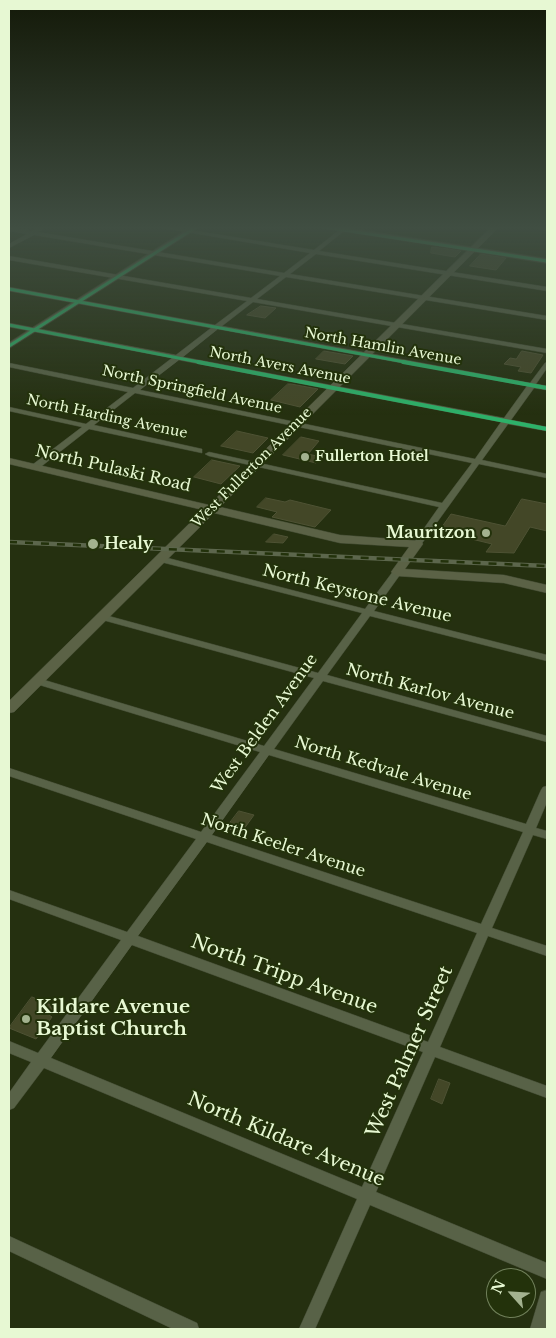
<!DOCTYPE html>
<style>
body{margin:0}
#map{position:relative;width:556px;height:1338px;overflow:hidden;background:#253010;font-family:"Libre Baskerville",serif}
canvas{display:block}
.frame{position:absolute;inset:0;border:10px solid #e7f8d3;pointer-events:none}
.north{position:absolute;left:486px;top:1268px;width:50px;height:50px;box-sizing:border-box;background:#23320b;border:1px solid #71815b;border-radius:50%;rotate:296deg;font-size:14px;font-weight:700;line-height:20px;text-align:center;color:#e7f8d3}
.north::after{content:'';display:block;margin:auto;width:18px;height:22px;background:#a3b28f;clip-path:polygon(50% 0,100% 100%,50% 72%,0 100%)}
</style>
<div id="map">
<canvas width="556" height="1338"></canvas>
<div class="frame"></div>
<div class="north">N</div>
</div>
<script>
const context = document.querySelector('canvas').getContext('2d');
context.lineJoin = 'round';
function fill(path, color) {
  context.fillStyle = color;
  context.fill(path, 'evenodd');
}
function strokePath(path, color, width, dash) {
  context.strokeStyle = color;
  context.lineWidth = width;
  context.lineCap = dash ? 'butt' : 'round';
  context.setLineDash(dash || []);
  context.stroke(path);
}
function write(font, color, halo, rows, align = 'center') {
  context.font = font + ' "Libre Baskerville",serif';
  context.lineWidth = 4;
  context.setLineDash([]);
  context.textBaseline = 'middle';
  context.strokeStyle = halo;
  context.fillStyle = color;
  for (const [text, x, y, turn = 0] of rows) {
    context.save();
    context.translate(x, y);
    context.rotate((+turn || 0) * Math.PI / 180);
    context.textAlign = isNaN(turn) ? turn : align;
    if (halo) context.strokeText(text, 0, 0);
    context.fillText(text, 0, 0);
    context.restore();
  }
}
const building = new Path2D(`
 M432 247 449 249 461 251 455 257 431 253Z
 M481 254 506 258 496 270 470 266Z
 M261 306 276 308 265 318 247 315Z
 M324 351 353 356 345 364 316 359Z
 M522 351 543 355 531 373 518 371 521 367 504 364 510 358 516 359Z
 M288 384H291L318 389 300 407 271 400Z
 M237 431 268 438 253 453 221 446Z
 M301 437 319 441 308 454 321 457 316 463 283 455Z
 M212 460 240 466 221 484 194 477Z
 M266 498 285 502 290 500 331 510 315 527 272 517 277 512 257 507Z
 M522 499 547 504V531L530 527 514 553 486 552 492 544 439 531 451 514 505 526Z
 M274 534 288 537 283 543 266 542Z
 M239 811 254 815 241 833 226 828Z
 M32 997 51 1005 50 1007 53 1009 49 1015 52 1017 36 1039 9 1028Z
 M439 1079 450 1083 442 1104 431 1099Z`);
const minor = new Path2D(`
 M9 227 32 231 39 227H46L38 232 284 273 310 253 157 227H172L314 250 343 227H349L319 251 547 287V291L316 254 290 274 547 316V320L286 277 257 299 547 349V353L253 302 222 326 530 383 545 363 547 362V368L536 384 547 386V390L534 388 511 420 547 427V431L508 424 482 460 547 474V478L479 464 420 546 417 547 413 544 439 507 209 456 205 454 209 452 442 503 472 463 135 393 94 425 202 449V453L89 429 38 469H32V465L82 427 9 411V407L86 424 128 392 9 367V363L133 388 172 358 9 327V323L176 355 211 328 9 291V287L215 325 247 301 9 260V256L251 298 280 276 34 235 9 248V244L27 234 9 231ZM218 329 527 386 504 418 183 357ZM179 360 501 422 475 459 140 390Z
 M482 227H494L497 229 494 231Z
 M536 227H547V231L536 228Z
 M160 556 365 609 394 570H400L402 572 374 611 547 655V661L370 616 327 675 547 736V742L323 681 274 749 526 824 541 790 543 787 547 786V802L536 828 547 831V839L533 835 492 928 547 946V956L488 936 440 1047 547 1086V1098L435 1057 376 1192 547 1263V1279L370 1205 315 1329H299L357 1199 44 1068 14 1108 9 1110V1093L31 1062 9 1053V1041L38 1053 121 940 9 899V890L127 932 196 839 9 776V768L201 832 260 752 33 683 32 681 33 679H41L264 746 314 678 99 619 97 617 99 615H105L318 673 362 613 157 561 156 559 157 557ZM269 755 523 832 481 924 212 835ZM207 842 477 933 428 1042 138 936ZM132 945 423 1052 362 1187 51 1058Z
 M9 1236 197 1323 199 1329H173L9 1251Z
 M547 1290 546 1329H530L541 1292Z`);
const tertiary = new Path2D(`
 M191 227H199L9 348V343Z
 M320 227H340L547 259V263Z`);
const secondary = new Path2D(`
 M491 227H499L220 507 340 535 421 541 423 544 405 569 504 575 547 585V593L504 583 397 576 391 572 409 547 340 543 214 513 14 712 9 713V701L203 510 9 464V458L209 505Z`);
const rail = new Path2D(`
 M9 542 547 566`);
const cyclewayFar1 = new Path2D(`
 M323 227 547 261
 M9 289 410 363
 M9 325 204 363
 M9 346 196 227`);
const cycleway = new Path2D(`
 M198 362 547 429
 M403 362 547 388`);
const markers = [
 [305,457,5,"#a3b28f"],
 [486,533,5,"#a3b28f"],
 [93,544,6,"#a3b28f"],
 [26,1019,5,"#a3b28f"]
];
const farStreetnames = [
 ["North Hamlin Avenue",383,347,10],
 ["North Avers Avenue",280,366,11],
 ["North Springfield Avenue",192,390,12],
 ["North Harding Avenue",107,417,12],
 ["West Fullerton Avenue",252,468,-45]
];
const farPoinames = [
 ["Fullerton Hotel",315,457]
];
const streetNames = [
 ["North Pulaski Road",113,469,13],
 ["North Keystone Avenue",357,594,14],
 ["North Karlov Avenue",430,692,15],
 ["West Belden Avenue",265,724,-54],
 ["North Kedvale Avenue",383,769,17],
 ["North Keeler Avenue",283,846,18]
];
const poiNames = [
 ["Mauritzon",476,533],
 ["Healy",104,544,"left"]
];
const nearStreetnames = [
 ["North Tripp Avenue",284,975,20],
 ["West Palmer Street",410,1052,-66],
 ["North Kildare Avenue",286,1140,23]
];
const nearPoinames = [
 ["Kildare Avenue",36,1008],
 ["Baptist Church",36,1030]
];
fill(building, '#434727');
strokePath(building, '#4e5234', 1);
strokePath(minor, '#404931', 1);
strokePath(tertiary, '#404931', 2);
strokePath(secondary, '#404931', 1);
fill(minor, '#586247');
fill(tertiary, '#586247');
fill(secondary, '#5b6246');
strokePath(rail, '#5c664c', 4.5);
strokePath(rail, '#23320b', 2.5, [8]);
strokePath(cyclewayFar1, '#2db169', 3);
strokePath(cycleway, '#2db169', 4);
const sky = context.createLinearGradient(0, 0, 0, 415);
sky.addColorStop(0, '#141a09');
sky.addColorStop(0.55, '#404e42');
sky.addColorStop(1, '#404e4200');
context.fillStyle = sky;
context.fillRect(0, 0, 556, 415);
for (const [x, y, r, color] of markers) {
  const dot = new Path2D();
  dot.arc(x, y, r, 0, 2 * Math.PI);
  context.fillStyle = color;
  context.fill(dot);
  strokePath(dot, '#23320b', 2);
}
write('14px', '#e7f8d3', '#23320b', farStreetnames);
write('bold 14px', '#e7f8d3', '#23320b', farPoinames, 'left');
write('16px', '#e7f8d3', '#23320b', streetNames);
write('bold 16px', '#e7f8d3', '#23320b', poiNames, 'right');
write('19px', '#e7f8d3', '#23320b', nearStreetnames);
write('bold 19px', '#e7f8d3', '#23320b', nearPoinames, 'left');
</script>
